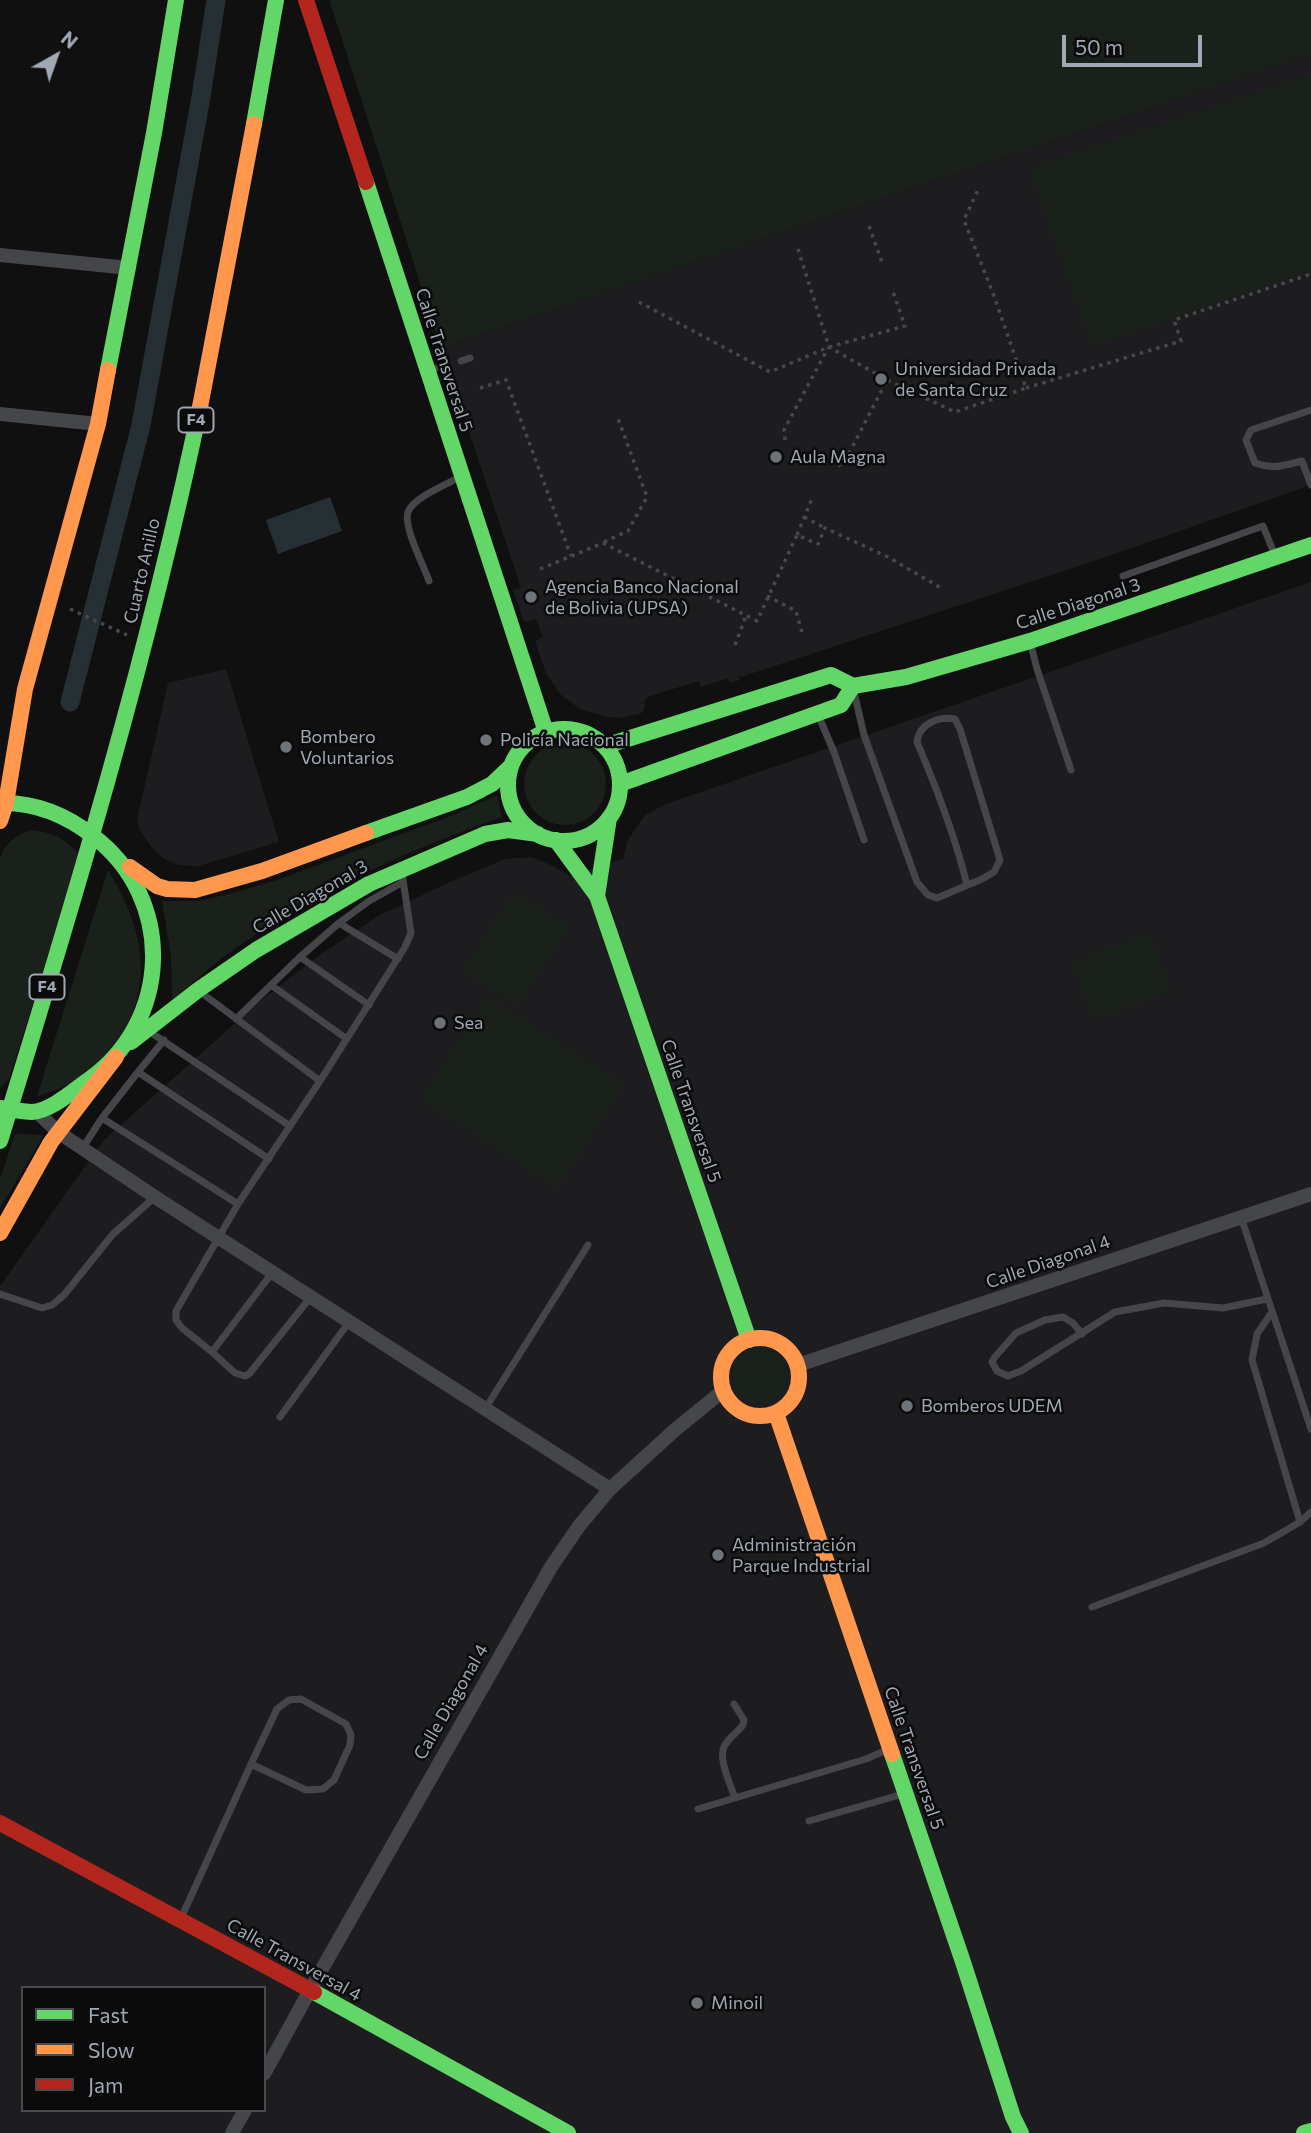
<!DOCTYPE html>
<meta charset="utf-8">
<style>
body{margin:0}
#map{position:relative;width:1311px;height:2133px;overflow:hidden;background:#101011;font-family:Commissioner,sans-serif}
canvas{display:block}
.legend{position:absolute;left:21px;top:1986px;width:245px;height:126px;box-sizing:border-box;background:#0b0b0c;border:2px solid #474a4f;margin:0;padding:9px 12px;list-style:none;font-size:21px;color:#a0a8b3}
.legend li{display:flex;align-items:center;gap:14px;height:35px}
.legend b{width:35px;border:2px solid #474a4f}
.north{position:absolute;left:21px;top:21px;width:70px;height:70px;-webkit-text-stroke:5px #0b0b0c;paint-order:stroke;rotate:40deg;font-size:19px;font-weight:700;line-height:28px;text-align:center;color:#a0a8b3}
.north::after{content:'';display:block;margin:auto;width:24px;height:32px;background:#a0a8b3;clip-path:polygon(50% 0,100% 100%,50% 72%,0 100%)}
.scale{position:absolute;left:1062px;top:35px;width:140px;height:32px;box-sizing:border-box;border:4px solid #a0a8b3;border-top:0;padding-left:9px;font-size:21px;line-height:24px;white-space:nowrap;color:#a0a8b3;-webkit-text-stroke:5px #0b0b0c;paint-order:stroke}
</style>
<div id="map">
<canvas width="1311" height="2133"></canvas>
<ul class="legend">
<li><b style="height:9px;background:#63d668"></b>Fast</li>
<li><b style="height:9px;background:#ff974d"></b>Slow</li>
<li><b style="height:9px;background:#b3261e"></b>Jam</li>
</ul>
<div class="north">N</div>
<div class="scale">50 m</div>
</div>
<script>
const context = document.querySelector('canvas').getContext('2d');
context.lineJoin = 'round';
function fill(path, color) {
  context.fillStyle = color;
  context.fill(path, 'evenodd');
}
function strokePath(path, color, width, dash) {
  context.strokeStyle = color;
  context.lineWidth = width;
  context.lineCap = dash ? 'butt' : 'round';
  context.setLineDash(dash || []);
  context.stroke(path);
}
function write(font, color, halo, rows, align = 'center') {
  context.font = font + ' Commissioner,sans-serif';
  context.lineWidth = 5;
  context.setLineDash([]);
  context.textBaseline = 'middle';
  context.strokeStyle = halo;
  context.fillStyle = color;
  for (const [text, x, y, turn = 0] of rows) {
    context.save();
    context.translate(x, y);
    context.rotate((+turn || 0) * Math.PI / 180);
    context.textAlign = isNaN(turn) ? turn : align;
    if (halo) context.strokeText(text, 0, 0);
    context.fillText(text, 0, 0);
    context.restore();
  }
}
const built = new Path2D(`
 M1311 54V485L1103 558 741 677 740 675 738 676 740 680 730 683 728 678 701 687 699 681 650 696 645 700 644 710 640 714 619 718 607 717 580 709 560 694 546 673 535 641 543 637 536 619 524 622 513 590 521 588 441 348Z
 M1311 582V2133H0V1286L103 1141 260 1001 317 957 380 915 448 883 505 859 532 857 555 867 570 876 623 859 628 840 645 815 666 804ZM23 1988H264V2110H23Z
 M226 669 279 842 198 866 179 865 164 859 152 848 139 829 137 820 168 683Z`);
const green = new Path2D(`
 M331 0H1311V54L441 348 330 2Z
 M1311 74V270L1092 347 1029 168Z
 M524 784a41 41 0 1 1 82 0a41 41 0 1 1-82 0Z
 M497 795 502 817C404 851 310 895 226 955 207 969 190 985 172 1000L171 956 162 901H198L229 894 277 880 448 817Z
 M31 830C51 832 68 839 80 856L9 1079 0 1088V858C5 842 16 836 31 830Z
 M108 870C144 928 157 989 113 1047 101 1063 81 1079 63 1087 55 1091 45 1093 37 1096Z
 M513 893 570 926 517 1006 463 971Z
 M1150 933 1172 992 1093 1021 1072 962Z
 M488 997 624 1084 558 1189 421 1100Z
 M15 1134 44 1135 0 1208V1179Z
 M731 1376a28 28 0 1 1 56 0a28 28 0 1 1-56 0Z`);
const water = new Path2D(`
 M330 497 342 531 278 554 266 520Z`);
const canal = new Path2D(`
 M70 702 141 425 201 97 216 0`);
const path = new Path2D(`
 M869 226 883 265
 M798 249 829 347 887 380 955 412 1026 388 994 296 964 220 978 190
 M639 302 770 372 829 347 905 326 892 289
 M480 388 506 380 571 556
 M1026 388 1181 341 1174 320 1311 274
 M785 440 784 430 828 348
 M838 466 845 461 887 380
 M804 517 825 528
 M797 535 813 496
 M604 542 628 531 647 497 617 416
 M540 569 603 543 757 621 797 535 818 544 825 528 888 557 941 588
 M767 596 796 611 803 636
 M70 609 127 635
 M735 645 746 616`);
const lane = new Path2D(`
 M461 361 470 358
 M430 370 446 365
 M1311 410 1251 430 1246 440 1255 463C1273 470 1285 465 1302 461L1311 485
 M1123 576 1263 526 1274 553
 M429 581C424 566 403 527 408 512 413 498 445 485 458 478
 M1031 645 1037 669 1071 770
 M854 692 864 735 917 882 928 895 937 898 982 879 994 872 1000 860 960 729 955 719C938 716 919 724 917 742 937 789 955 835 967 885
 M819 717 834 752 864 840
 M339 923 369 901 403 882
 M300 957 339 923 398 959
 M271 985 300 957 369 1005
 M199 991 320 1081 290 1126
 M236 1019 271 985 347 1039
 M150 1032 290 1126 238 1204 176 1311V1320L182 1328 212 1352
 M138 1072 164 1040
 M320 1081 405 947 411 933 402 873
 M82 1149 102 1118
 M238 1204 102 1118 138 1072 269 1159
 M1241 1217 1311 1429
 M272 1273 212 1352 235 1373 245 1376 249 1374 310 1298
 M0 1294 42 1308 52 1305 64 1295 113 1234 155 1197
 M1272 1312 1257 1334 1252 1360 1300 1522
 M1082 1334 1073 1323 1063 1317 1045 1320 1016 1333 994 1358 992 1362 997 1371 1008 1376 1021 1371 1115 1312 1164 1303 1223 1308 1267 1299
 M485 1409 588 1245
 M280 1417 349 1322
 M1092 1607 1264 1543 1300 1522 1311 1512
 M734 1704 744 1720 743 1725C738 1732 728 1738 724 1747 718 1758 731 1786 735 1798
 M698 1809 866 1759 887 1750
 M809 1821 903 1794
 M182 1916 251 1764 277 1709 289 1700 301 1699 346 1724 351 1735 350 1745 334 1780 323 1789 306 1790 251 1764`);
const street = new Path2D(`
 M0 255 129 268
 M0 414 98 424
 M36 1111 58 1132 155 1197 610 1489
 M798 1365 1311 1194
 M264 2074 310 1990 551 1567 579 1526 610 1489 676 1429 724 1390
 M232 2133 245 2110`);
const fast = new Path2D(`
 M254 124 276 0
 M366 182 546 732
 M108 370 154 133 176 0
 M508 785a56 56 0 1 1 112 0a56 56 0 1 1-112 0Z
 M605 746 831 675 853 686 906 677 1030 641 1311 545
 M620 784 841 705 853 686
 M0 803C35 802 66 815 93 836 176 899 172 1022 87 1081 72 1092 50 1111 32 1112 21 1112 10 1109 0 1108
 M366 833 467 797 492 784 511 766
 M556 840 597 896 749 1340
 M597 896 609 818
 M131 1042 198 990 256 950 369 884 485 834 508 830 538 834
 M0 1141C75 898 148 656 200 407
 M892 1754 962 1959 1013 2117 1021 2133
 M314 1992 568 2133
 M1304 2133 1311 2131`);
const slow = new Path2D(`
 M200 407 254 124
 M0 821 6 803 25 689 98 424 108 370
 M130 867 157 886 167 889 195 890 262 871 366 833
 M0 1233 51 1142 116 1057
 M721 1377a39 39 0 1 1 78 0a39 39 0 1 1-78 0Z
 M776 1413 892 1754`);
const jam = new Path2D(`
 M306 0 366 182
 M0 1823 314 1992`);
const markers = [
 [881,379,7,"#6e737a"],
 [776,457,7,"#6e737a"],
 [531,597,7,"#6e737a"],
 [486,740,7,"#6e737a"],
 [286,747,7,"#6e737a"],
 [440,1023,7,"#6e737a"],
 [907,1406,7,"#6e737a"],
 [718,1555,7,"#6e737a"],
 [697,2003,7,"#6e737a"]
];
const shields = [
 [196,420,35],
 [47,987,35]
];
const shieldNames = [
 ["F4",196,420],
 ["F4",47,987]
];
const streetNames = [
 ["Calle Transversal 5",444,360,72],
 ["Cuarto Anillo",142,571,-77],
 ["Calle Diagonal 3",1078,604,-18],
 ["Calle Diagonal 3",310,897,-30],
 ["Calle Transversal 5",691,1111,71],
 ["Calle Diagonal 4",1048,1262,-19],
 ["Calle Diagonal 4",451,1702,-60],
 ["Calle Transversal 5",914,1758,71],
 ["Calle Transversal 4",294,1960,29]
];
const poiNames = [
 ["Universidad Privada",895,369],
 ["de Santa Cruz",895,390],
 ["Aula Magna",790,457],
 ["Agencia Banco Nacional",545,587],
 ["de Bolivia (UPSA)",545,608],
 ["Bombero",300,737],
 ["Voluntarios",300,758],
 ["Policía Nacional",500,740],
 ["Sea",454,1023],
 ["Bomberos UDEM",921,1406],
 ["Administración",732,1545],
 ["Parque Industrial",732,1566],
 ["Minoil",711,2003]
];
fill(built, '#1d1d1f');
fill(green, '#1a211b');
fill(water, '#262f34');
strokePath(canal, '#262f34', 19);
strokePath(path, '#46484b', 3.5, [3.5, 5]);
strokePath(lane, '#454649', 7);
strokePath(street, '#454649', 14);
strokePath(fast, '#63d668', 16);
strokePath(slow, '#ff974d', 16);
strokePath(jam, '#b3261e', 16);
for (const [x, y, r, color] of markers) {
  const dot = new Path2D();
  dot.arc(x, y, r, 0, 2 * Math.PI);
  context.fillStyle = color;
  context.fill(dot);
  strokePath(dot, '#0b0b0c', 2.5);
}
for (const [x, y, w] of shields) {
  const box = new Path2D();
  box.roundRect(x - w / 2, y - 12.5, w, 25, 5);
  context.fillStyle = '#0b0b0c';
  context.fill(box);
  strokePath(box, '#a0a8b3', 2);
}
write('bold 16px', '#a0a8b3', null, shieldNames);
write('18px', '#a0a8b3', '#0b0b0c', streetNames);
write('18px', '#a0a8b3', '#0b0b0c', poiNames, 'left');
</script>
